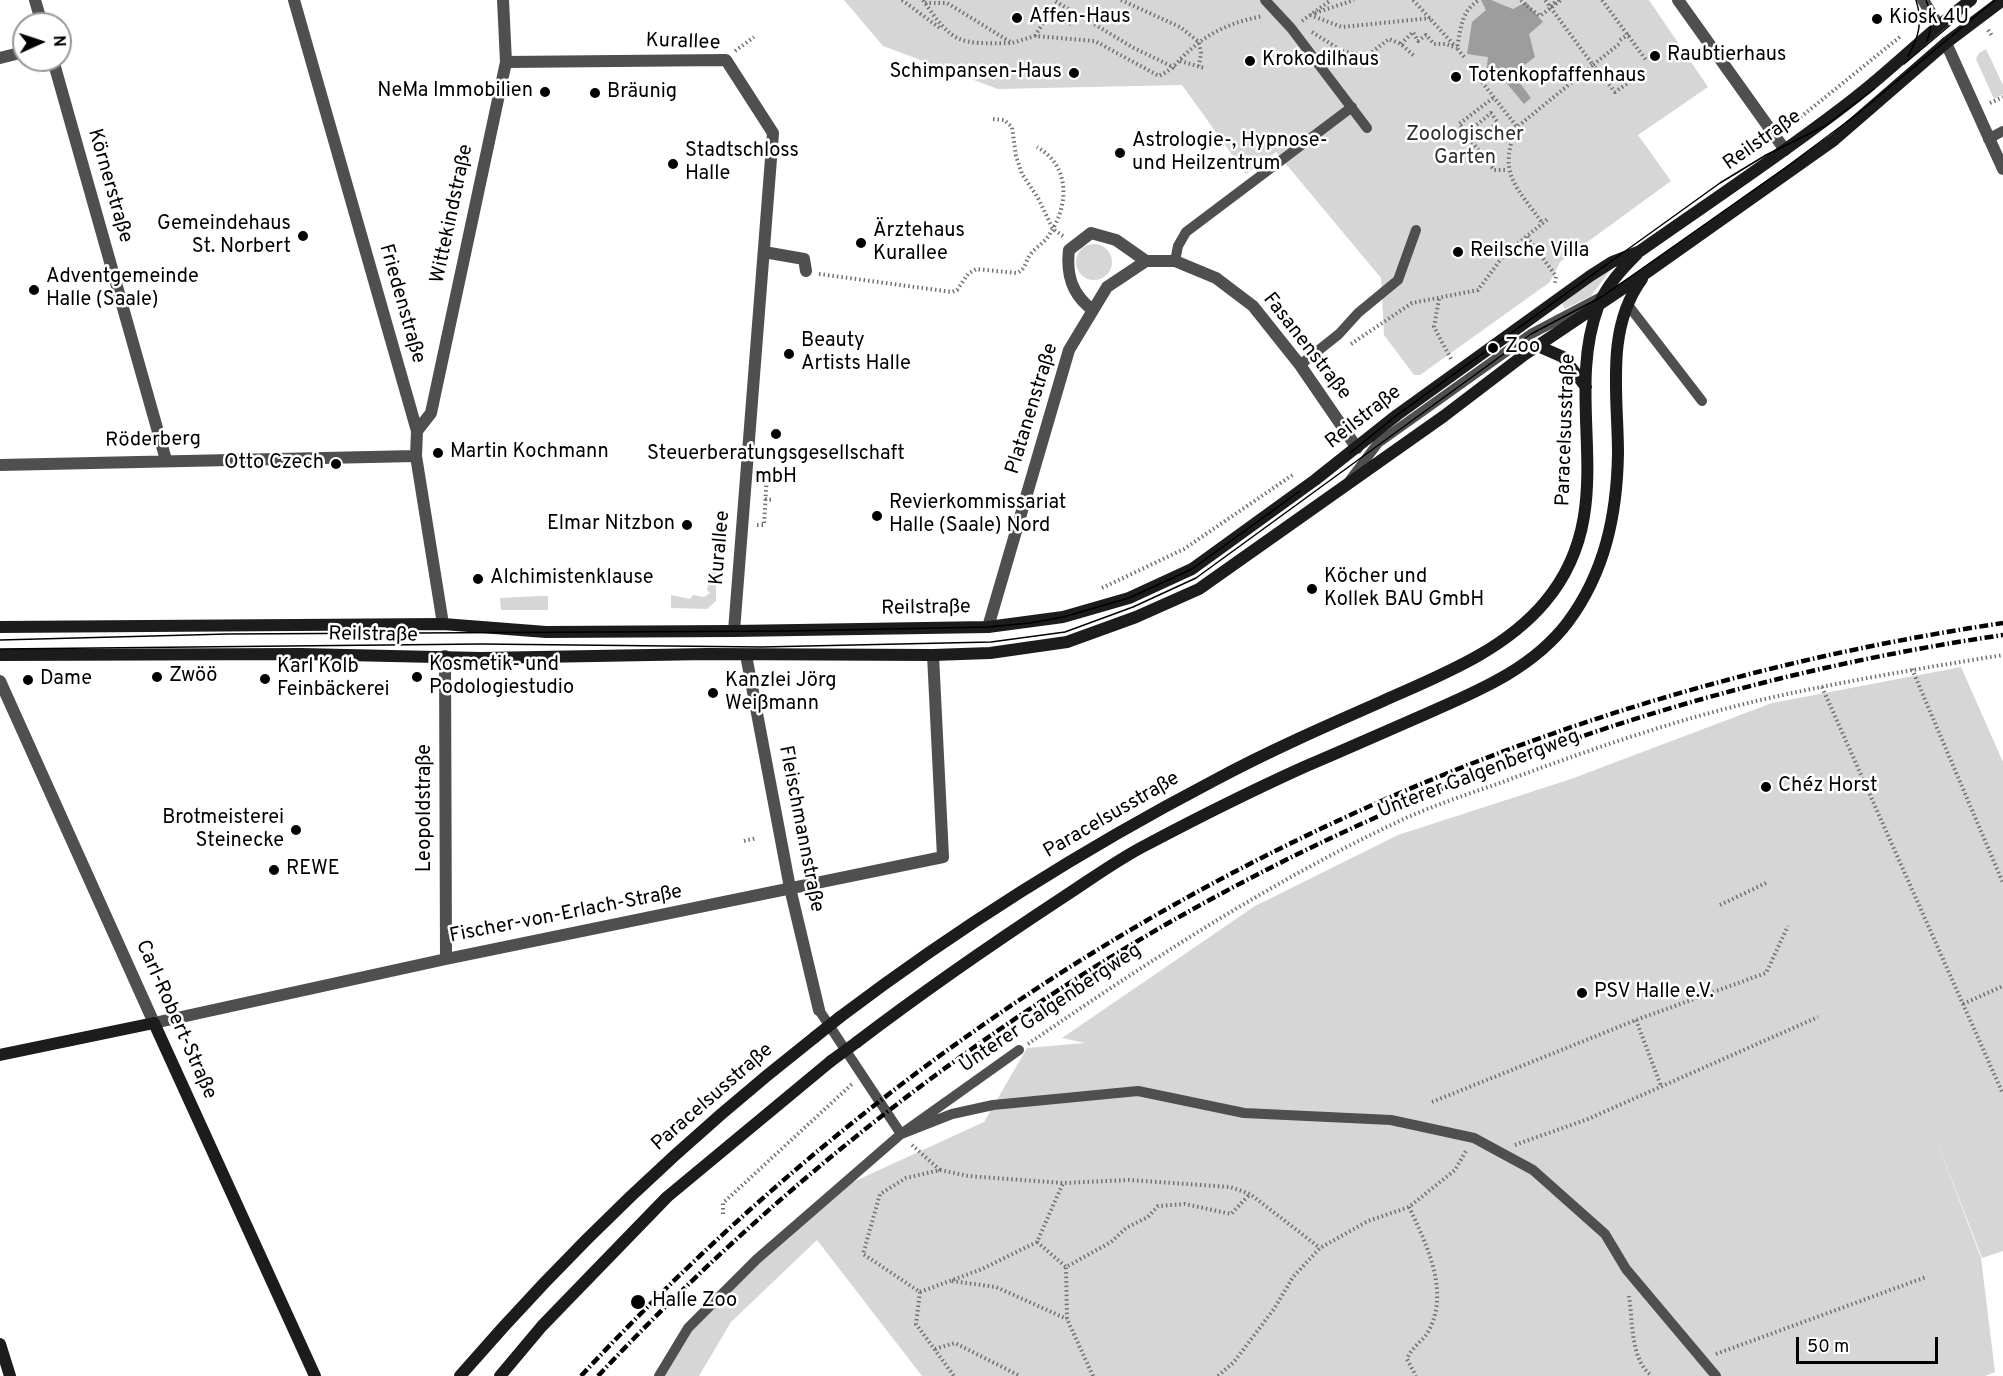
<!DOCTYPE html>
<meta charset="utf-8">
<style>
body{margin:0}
#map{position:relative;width:2003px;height:1376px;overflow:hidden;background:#fff;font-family:Overpass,sans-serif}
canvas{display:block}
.north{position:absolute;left:12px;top:12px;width:60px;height:60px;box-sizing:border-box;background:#fff;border:2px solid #999;border-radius:50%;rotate:87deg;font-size:16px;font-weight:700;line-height:24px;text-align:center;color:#000}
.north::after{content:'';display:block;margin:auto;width:21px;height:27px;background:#000;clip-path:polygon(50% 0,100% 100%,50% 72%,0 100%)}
.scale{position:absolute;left:1796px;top:1337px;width:142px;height:27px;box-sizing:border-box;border:3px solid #000;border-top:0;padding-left:8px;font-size:18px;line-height:21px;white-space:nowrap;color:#000;-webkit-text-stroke:4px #fff;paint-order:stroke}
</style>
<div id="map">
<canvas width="2003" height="1376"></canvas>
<div class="north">N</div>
<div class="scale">50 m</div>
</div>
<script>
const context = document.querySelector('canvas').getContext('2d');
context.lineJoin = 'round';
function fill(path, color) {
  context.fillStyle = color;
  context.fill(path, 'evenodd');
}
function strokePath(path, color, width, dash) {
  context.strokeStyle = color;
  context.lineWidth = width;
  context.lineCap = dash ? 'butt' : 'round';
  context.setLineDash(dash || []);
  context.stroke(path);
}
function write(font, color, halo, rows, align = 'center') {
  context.font = font + ' Overpass,sans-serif';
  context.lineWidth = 5;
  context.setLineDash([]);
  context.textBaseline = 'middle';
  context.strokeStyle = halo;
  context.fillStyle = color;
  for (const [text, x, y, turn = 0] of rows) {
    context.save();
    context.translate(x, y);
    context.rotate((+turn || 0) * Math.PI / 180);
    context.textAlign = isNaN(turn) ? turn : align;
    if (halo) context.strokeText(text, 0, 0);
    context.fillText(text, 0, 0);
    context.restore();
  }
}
const green = new Path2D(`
 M844 0H1649L1708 87 1638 135 1671 181 1560 262 1550 282 1420 375H1414L1384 335 1381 278 1276 152 1246 174 1182 85 998 89 883 46Z
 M1986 49 2003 85V94L1994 99 1976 59 1979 53Z
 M1076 262a18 18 0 1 1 36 0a18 18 0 1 1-36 0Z
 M1609 267 1611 269 1591 296 1565 309 1562 304Z
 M709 570H716V601L707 609 671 608V595L690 599 693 595 704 597 710 593 707 590 711 572Z
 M540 596H548V610H501L500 598Z
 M1961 667 2003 762V1251L1982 1258 1933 1131 1981 1258 1995 1372 1985 1376H922L817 1240 731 1322 699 1376H659L688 1329 842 1187 984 1122 1027 1048 1085 1043 1062 1038 1255 906 1398 835 1571 779 1772 703Z`);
const water = new Path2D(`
 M1481 0H1491L1513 9 1526 2 1543 22 1529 34 1535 57 1513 74 1531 98 1524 104 1504 80 1486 74 1488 57 1467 54 1472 22 1486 10Z`);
const path = new Path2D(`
 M902 0 941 29
 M923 0C953 44 958 44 1011 43
 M1121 0 1180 27 1199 42 1201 53 1199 66
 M1413 0 1455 46
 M1521 0 1527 6
 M1602 0 1646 60
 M925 3H947L1012 43 1035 36 1095 41 1159 76C1175 68 1178 60 1191 49 1211 31 1236 21 1263 16
 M1550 6 1558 0
 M1043 7 1072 25 1079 15 1053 0
 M1315 13 1354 0
 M1079 15 1132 47 1175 68
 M1310 15 1342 27 1431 18
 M1302 21 1331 0
 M1988 30 1993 37
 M1312 32 1342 51 1367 56 1389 39 1401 44 1414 56
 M1035 36 1043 23V7
 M1620 40 1629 34
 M1401 44 1413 32 1418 41 1426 35 1434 44H1446L1457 48
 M1619 44 1593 65 1615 92 1641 74
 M735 51 754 37
 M1464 57 1457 48C1461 28 1461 11 1479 0
 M1180 61 1204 68
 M1482 82 1517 127 1593 65 1545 0
 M1493 98 1459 124 1467 133 1491 113 1498 123 1472 142 1494 170H1507
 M1990 103 2003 97
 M993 119 1004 120 1012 127 1016 156 1022 174 1038 198 1053 229 1063 236
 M1797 120 1901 36
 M1517 127C1497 174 1516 186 1543 224
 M1527 237 1556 276 1555 283
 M819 274 952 292 957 290 968 274 976 269 1017 273C1026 269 1025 262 1030 255 1035 248 1042 244 1047 238 1069 208 1072 167 1037 147
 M1439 299 1434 327 1451 359
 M1351 344 1412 303 1478 290 1504 255 1549 218
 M765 499 774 500
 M757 525H764L767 473 759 472
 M1102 588 1184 549 1294 474
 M1912 669 2003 883
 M1822 687 2003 1094
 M744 841 757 838
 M1720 905 1768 882
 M1963 1004 2003 986
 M1636 1020 1661 1086
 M1028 1044C1149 961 1274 879 1408 817 1440 803 1475 792 1508 780 1597 747 1689 715 1783 695 1856 679 1929 667 2003 655
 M1432 1102 1636 1020 1766 973 1788 926
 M912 1145 940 1170 906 1178 880 1194 863 1254 920 1292 916 1324 954 1376
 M1515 1145 1588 1119 1818 1017
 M940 1170 968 1176 1063 1183 1129 1180 1230 1187 1250 1194 1320 1248
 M1409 1207C1426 1243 1450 1291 1429 1330 1423 1342 1413 1345 1407 1359L1416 1376
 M723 1214V1203L852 1084
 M1037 1242 1066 1267
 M952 1281 996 1287 1067 1319
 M920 1292 982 1269 1037 1242 1063 1183
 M1629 1296C1633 1321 1630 1360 1652 1376
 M935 1349 955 1343 1020 1376
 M1716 1354 1926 1277
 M1093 1376 1067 1319 1066 1267 1111 1242 1126 1228 1148 1217 1158 1206 1185 1204 1231 1214 1250 1194
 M1218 1376 1234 1362 1274 1309 1293 1277 1320 1248 1368 1221 1409 1207 1455 1170 1467 1149`);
const lane = new Path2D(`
 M1265 0 1291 28 1367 128
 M1988 139 2003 131
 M1175 261 1178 246 1186 232 1352 107
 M1628 305 1702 401
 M1300 365 1339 334 1358 313 1398 280 1416 230
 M1350 480 1378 443 1531 334 1605 295
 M819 1010 901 1134
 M901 1134 952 1114 993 1105 1138 1091 1244 1113 1391 1120 1474 1138 1533 1170 1605 1234 1626 1269 1716 1376
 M659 1376 688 1328 757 1259 901 1134 1019 1050`);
const street = new Path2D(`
 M35 0 42 24
 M294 0 417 431 416 456 443 624
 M1678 0 1785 150
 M1923 0 1938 25
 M1946 43 2003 169
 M0 58 24 52
 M53 60 166 460
 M506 62 726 60 773 133 734 631
 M764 252 804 259 806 271
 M1146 261H1175L1216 278 1253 306 1300 365 1357 448
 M1093 310C1072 295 1066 275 1069 250L1091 233 1116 240 1146 261
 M417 431 431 413 506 62 503 0
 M0 465 416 456
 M988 627 1069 350 1107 287 1146 261
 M746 655 790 888 819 1010
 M445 656 446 959
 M0 681 154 1023 446 959 943 857 933 655`);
const secondary = new Path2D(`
 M1538 346 1563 357 1586 387
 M0 627 443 624 546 632 734 631 988 627 1063 617 1129 598 1192 569 1315 480 1397 415 1590 276 1612 262 1640 251C1711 201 1784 153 1852 100 1894 68 1929 31 1971 0
 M0 655 301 654 481 658 707 654 933 655 990 653 1067 642 1136 617 1199 589 1444 416 1524 355 1646 273 1834 140 1946 43 2003 0
 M840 1017C959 927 1083 849 1215 780 1269 751 1326 726 1383 701 1441 675 1504 651 1545 602 1623 509 1562 405 1598 307 1606 286 1622 269 1637 254
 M857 1042C924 991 992 944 1062 898 1090 880 1118 859 1148 844 1199 817 1251 791 1304 767 1342 751 1380 734 1419 717 1473 693 1531 671 1568 622 1605 572 1617 515 1618 453 1618 396 1605 329 1642 279
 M0 1055 154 1023 315 1376
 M0 1344 10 1376
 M460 1376C567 1252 686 1138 815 1037
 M500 1376 542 1326 667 1197 831 1061`);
const tram = new Path2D(`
 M1926 0C1932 15 1933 26 1927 41
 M1908 56C1919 37 1923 21 1916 0
 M1904 64 1961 16
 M1350 453 1397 415 1720 183 1766 155 1825 126 1874 89
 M0 640 228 634 789 631 988 627 1030 623 1063 617 1129 598 1192 569 1300 491
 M0 649 481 644 762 647 991 642 1065 632 1133 607 1196 578 1531 334 1603 296 1785 168 1856 115 1995 0`);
const rail = new Path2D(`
 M581 1376C963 964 1446 706 2003 623
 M598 1376C974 975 1458 715 2003 635`);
const pathBridge = new Path2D(`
 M1527 6 1540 16 1561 0`);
const secondaryBridge = new Path2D(`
 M815 1037 840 1017
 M831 1061 857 1042`);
const markers = [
 [1017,18,6,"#000"],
 [1877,19,6,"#000"],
 [1655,56,6,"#000"],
 [1250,61,6,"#000"],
 [1074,73,6,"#000"],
 [1456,77,6,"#000"],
 [545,92,6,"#000"],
 [595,93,6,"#000"],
 [1120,153,6,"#000"],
 [673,164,6,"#000"],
 [303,236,6,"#000"],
 [861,243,6,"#000"],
 [1458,252,6,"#000"],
 [34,290,6,"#000"],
 [1493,348,6,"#000"],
 [789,354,6,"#000"],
 [776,434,6,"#000"],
 [438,453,6,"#000"],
 [336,464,6,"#000"],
 [877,516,6,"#000"],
 [687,525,6,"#000"],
 [478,579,6,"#000"],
 [1312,589,6,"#000"],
 [157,677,6,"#000"],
 [417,677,6,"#000"],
 [265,679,6,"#000"],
 [28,680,6,"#000"],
 [713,693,6,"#000"],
 [1766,787,6,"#000"],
 [296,830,6,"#000"],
 [274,870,6,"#000"],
 [1582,993,6,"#000"],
 [638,1302,8,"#000"]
];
const poiNames = [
 ["Affen-Haus",1029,18],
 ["Kiosk 4U",1889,19],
 ["Raubtierhaus",1667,56],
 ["Krokodilhaus",1262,61],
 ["Schimpansen-Haus",1062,73,"right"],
 ["Totenkopfaffenhaus",1468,77],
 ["NeMa Immobilien",533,92,"right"],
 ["Bräunig",607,93],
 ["Astrologie-, Hypnose-",1132,142],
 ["und Heilzentrum",1132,165],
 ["Stadtschloss",685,152],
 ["Halle",685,175],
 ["Gemeindehaus",291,225,"right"],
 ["St. Norbert",291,248,"right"],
 ["Ärztehaus",873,232],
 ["Kurallee",873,255],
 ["Reilsche Villa",1470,252],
 ["Adventgemeinde",46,278],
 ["Halle (Saale)",46,301],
 ["Beauty",801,342],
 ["Artists Halle",801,365],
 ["Zoo",1505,348],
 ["Martin Kochmann",450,453],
 ["Steuerberatungsgesellschaft",776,455,"center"],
 ["mbH",776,478,"center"],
 ["Otto Czech",324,464,"right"],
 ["Revierkommissariat",889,504],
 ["Halle (Saale) Nord",889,527],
 ["Elmar Nitzbon",675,525,"right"],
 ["Köcher und",1324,578],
 ["Kollek BAU GmbH",1324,601],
 ["Alchimistenklause",490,579],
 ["Kosmetik- und",429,666],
 ["Podologiestudio",429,689],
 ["Karl Kolb",277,668],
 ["Feinbäckerei",277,691],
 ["Zwöö",169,677],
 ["Dame",40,680],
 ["Kanzlei Jörg",725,682],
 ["Weißmann",725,705],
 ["Chéz Horst",1778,787],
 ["Brotmeisterei",284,819,"right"],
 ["Steinecke",284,842,"right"],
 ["REWE",286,870],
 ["PSV Halle e.V.",1594,993],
 ["Halle Zoo",652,1302]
];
const streetNames = [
 ["Kurallee",683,43,2],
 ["Reilstraße",1763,141,-35],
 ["Körnerstraße",109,186,74],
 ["Wittekindstraße",453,214,-78],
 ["Friedenstraße",401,304,74],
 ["Fasanenstraße",1306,347,52],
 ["Platanenstraße",1033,409,-73],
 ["Reilstraße",1364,418,-38],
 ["Paracelsusstraße",1567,430,-88],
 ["Röderberg",153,441,-1],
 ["Kurallee",721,548,-85],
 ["Reilstraße",926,609,-1],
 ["Reilstraße",373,636,1],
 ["Unterer Galgenbergweg",1479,775,-21],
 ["Leopoldstraße",426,808,-90],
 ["Paracelsusstraße",1112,816,-30],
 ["Fleischmannstraße",800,829,79],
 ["Fischer-von-Erlach-Straße",566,915,-11],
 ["Unterer Galgenbergweg",1051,1009,-34],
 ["Carl-Robert-Straße",175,1020,66],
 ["Paracelsusstraße",713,1098,-41]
];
const parkNames = [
 ["Zoologischer",1465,136],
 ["Garten",1465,159]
];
fill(green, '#d6d6d6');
fill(water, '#9d9d9d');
strokePath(path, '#717171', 4, [1.5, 3]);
strokePath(lane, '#4f4f4f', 10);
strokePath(street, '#4f4f4f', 12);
strokePath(secondary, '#1c1c1c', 12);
strokePath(tram, '#000', 1.5);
strokePath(rail, '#000', 4.5, [9, 3, 1.5, 3]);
strokePath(pathBridge, '#717171', 4, [1.5, 3]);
strokePath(secondaryBridge, '#1c1c1c', 12);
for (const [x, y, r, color] of markers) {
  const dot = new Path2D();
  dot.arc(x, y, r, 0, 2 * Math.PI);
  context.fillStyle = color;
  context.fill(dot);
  strokePath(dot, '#fff', 2);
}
write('20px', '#000', '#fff', poiNames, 'left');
write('20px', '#000', '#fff', streetNames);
write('20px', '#2d2d2d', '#fff', parkNames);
</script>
